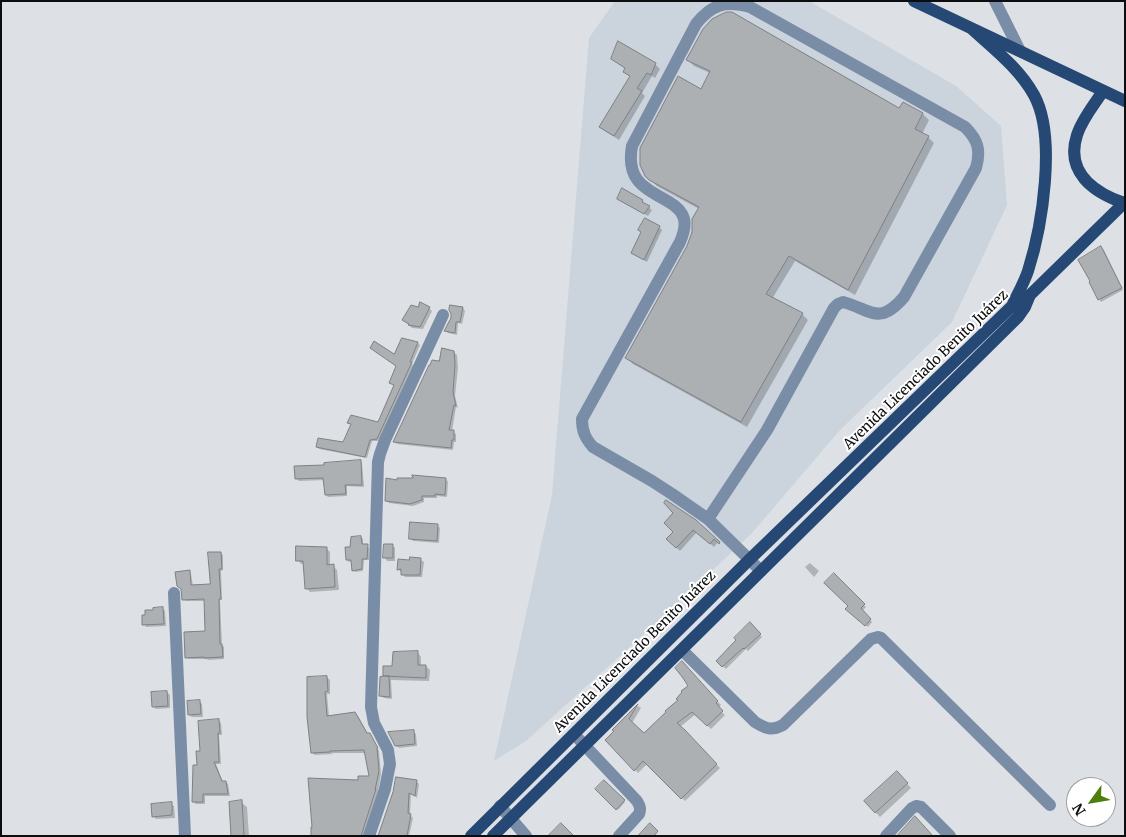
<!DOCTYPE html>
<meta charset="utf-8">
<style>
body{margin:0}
#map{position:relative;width:1126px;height:837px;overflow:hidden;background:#dde0e4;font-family:Merriweather,serif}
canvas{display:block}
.frame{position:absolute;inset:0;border:2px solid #0c0d0e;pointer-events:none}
.north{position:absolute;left:1066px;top:777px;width:50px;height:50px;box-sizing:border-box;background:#fff;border:1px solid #9e9e9f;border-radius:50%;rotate:238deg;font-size:14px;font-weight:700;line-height:20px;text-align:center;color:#0c0d0e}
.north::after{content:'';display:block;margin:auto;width:18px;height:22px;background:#4f7f0b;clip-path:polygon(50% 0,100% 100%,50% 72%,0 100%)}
</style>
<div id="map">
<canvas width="1126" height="837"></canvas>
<div class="frame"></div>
<div class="north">N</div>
</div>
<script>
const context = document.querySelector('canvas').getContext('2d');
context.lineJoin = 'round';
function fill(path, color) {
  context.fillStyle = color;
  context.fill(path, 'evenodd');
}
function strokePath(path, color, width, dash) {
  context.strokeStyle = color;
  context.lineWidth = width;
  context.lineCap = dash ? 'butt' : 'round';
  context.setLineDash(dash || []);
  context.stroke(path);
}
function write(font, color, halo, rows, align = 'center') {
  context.font = font + ' Merriweather,serif';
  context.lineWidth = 4;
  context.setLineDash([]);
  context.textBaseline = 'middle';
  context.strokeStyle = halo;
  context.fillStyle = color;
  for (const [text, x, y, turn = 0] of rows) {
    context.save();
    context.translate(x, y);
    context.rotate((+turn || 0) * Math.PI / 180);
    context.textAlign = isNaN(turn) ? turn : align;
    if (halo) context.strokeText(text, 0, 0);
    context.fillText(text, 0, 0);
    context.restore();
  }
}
const built = new Path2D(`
 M615 1H809L956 86 1001 126 1007 205 952 322 840 430 752 533 677 604 526 741 494 761 552 495 589 38Z`);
const shadow = new Path2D(`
 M612 58 655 64 660 69 655 78 652 76 642 93 645 96 619 140 605 131 600 127 631 77 624 72 626 69 617 63Z
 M688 60 899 110 903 103 923 114 929 120 922 134 928 137 934 143 855 295 795 261 772 299 802 314 808 320 747 427 633 364 627 358 688 246 699 209 657 186 646 175 701 91 710 73 694 66Z
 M621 201H642L645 204V205L652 210 648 216Z
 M659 227 662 230 647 262 635 255 632 253Z
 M1101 247 1104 250 1123 290 1101 302 1099 299Z
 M429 308 432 311 423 329 412 328 403 320 419 309Z
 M463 308 465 311 462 324 458 323 457 335 448 333 446 331Z
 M403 339 418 343 420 345 412 364 413 365 379 441H372L367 458 319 449 317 447 343 444 352 425 349 423 378 424 395 386 391 383 398 366 394 355Z
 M454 352 457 355 458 368 455 396 458 408 456 407 452 431 456 434V442H454L453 450 397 444 395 442 440 362Z
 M360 461 362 463 364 487 347 486V496L328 497 326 495 325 480 299 481 297 479 325 466Z
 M446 479 448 482 447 497 437 496V498H424V502L413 506 389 503 386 500Z
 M666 501 718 542 714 547 697 532 680 551 668 539 675 532V513Z
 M437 525 440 528 439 543 413 541 410 538Z
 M361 537 363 539V546H367L369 548V560H364L363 571 355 572 353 570V561L349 562 347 560 351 548Z
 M392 545 395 548V561H387L385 558Z
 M326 548 330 552V566H333L337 570 339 590 310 592 306 588 305 564H301L298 560Z
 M220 553 223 555V570L221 571 222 600H220L222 645 224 647V659L208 660 207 659H189L186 657 206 632V601H186L184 599 189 571 191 574 193 586 211 585Z
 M421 560 424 562 422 577H405L399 570 410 561Z
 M810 563 819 571 814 577 805 567Z
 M834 575 866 607 862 611 872 622 868 627 847 608 849 606Z
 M163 609 165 611 166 626 146 627 144 624Z
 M750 624 762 637 748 651 746 649 726 669 717 661 738 640Z
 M418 653 421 657V666H426L430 670 429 681 391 680 392 699 384 698 381 696 386 678 384 676 394 667Z
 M682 663 721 705 718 708 725 715 711 729 696 714 680 727 720 768 685 801 648 763 638 773 607 740 615 731 614 730 638 706 641 708 632 723 644 734 680 700 689 686Z
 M327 677 330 680V694H327L329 717 355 713 358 716 368 734H370L372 737 379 751 381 774 378 792 364 836H312V828L359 781 370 778 366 753H332L333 754 315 755 312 753Z
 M167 692 170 695V708L156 709 153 706Z
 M199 702 202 704 203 717H192L189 715Z
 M218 720 221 723 222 735H219L221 764H216L223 782H226L228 784 230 796H205V804H196L193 802 201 752Z
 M413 732 416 734 417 746 399 748 396 746Z
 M897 772 911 788 880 817 865 801Z
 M416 781 419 784 417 798 411 794 410 815 413 818 409 836H379Z
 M604 781 625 802 618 810 596 789Z
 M241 802 247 807 249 836H232Z
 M171 804 174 806 175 818 156 819 153 816Z`);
const building = new Path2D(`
 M727 12H732L899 108 903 102 923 113 915 129 929 136 848 290 789 256 766 294 803 313 741 422 625 358 687 246 692 232V219L699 207 649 180 645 176 640 165V148L678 76 701 89 710 71 686 60 703 29 712 19 722 14Z
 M618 41 656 63 651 75 647 73 637 88 642 91 614 136 599 127 630 76 623 72 625 68 611 59Z
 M622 188 643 200 642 202 650 206 644 214 617 199Z
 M645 218 660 226 644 260 631 253 641 232 638 230Z
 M1101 246 1122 288 1098 300 1089 282 1090 281 1078 260Z
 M420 302 430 307 420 327 408 325 409 324 402 320 411 305 418 307Z
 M450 305 463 307 460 322H456L455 333 444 331 451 318V314L449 310Z
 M402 338 418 342 410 362H412L377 439 370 440 365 457 316 447 318 438 343 442 351 424 347 423 351 415 378 422 394 385 389 383 396 366 370 348 374 341 394 354Z
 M442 348 454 351 455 364 453 392 456 406 454 405 449 430H454V440H452L451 448 393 442 429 365H430L432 360 439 361Z
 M361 460 362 485H345L346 494 325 495 323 478 295 479 294 466 324 465V463Z
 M412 475 446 478 445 495 435 494V496H422V500L410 504 385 501 386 478 397 480V478H413Z
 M666 500 696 520 720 542 719 544 714 539 710 544 693 530 676 548 666 539 673 532 664 523 673 513 664 503Z
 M410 522 438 524 437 541 409 539Z
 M361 536 362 544H368L367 559H362V569L352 571 351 560H346L345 547H350L351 537Z
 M384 544H393V558H383Z
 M296 546 327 547V565L334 564 335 587 305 589 303 561H296Z
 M208 552H221L222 569H219L221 599H219L220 644H222L223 657 204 658V657L185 658 184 632 205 631 204 599 182 600 181 589 177 586 175 572 190 570 191 585 210 584Z
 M410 557 421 558 420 575H401V569L397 570 398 559 409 560Z
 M834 573 865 604 861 608 871 619 865 626 845 609 848 606 824 583Z
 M163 607 164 624 142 625V615H145V610H153V608Z
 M750 622 761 634 744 649 743 648 722 667 716 661 736 640 734 638Z
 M418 651V665H426V678L383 676V666H392L393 652Z
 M682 661 718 701 716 703 723 711 707 726 692 712 677 723 685 730 717 764 681 799 643 761 634 771 605 740 614 731 612 730 638 704 629 719 644 733 666 712 665 711 678 700 676 699 682 692 681 691 688 686 683 678 675 668Z
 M327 676 328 691 325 692 327 716 355 712 367 733H370L378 748H377L379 771 375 790 376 789 361 836H311V827H312L308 778 358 780V776H369L364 750 330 751V752L311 753 307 717V677Z
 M389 676 390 697 379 696 380 677Z
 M167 691 168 706 152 707 151 692Z
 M200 700 201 714 188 715 187 701Z
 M219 719 220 733H218L219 762H214L222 781H226L228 794H203V802H192L193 765H197L196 751H200L198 721Z
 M414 730 415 744 395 746 388 732Z
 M897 771 908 783 875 813 864 801Z
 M396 777 417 780 415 796 409 793 408 813 411 814 407 836H378L393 792Z
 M604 780 625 800 616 810 595 789Z
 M242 800 244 836H231L229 802Z
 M172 802V815L152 817 151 804Z
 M915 816 933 836H897Z
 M561 823 574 836H548Z
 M650 823 658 831 654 836H638Z`);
const minor = new Path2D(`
 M995 1 1020 51
 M708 519 767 430 834 308 838 304 843 302C872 310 879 326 904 297L976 168C981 150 978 140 965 127L750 7C725 0 711 5 696 24L632 146C626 180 643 187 669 202 676 206 682 211 684 219 686 227 683 235 680 242L582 419C582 431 585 438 593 447L652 481 672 494 708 519 761 571
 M174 593 185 836
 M682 650 755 722C766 729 772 731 783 725L871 639 878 637 881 638 1050 805
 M574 734 637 801C640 806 641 809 639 814L619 836
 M500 806 526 836
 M369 836 385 789 390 764 388 750 374 723 371 707 378 462 380 454 385 440 443 315
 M886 836 912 808 916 806 921 807 950 836`);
const major = new Path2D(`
 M914 1 1125 101
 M971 28C994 49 1019 68 1034 95 1057 137 1042 227 1028 271 1024 283 1017 295 1012 306
 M1103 91C1094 105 1082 119 1077 135 1065 172 1093 192 1124 203
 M471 836 750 559 1012 306 1030 295 1125 202
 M493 836 1018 317 1025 307 1030 295`);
const streetNames = [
 ["Avenida Licenciado Benito Juárez",926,370,-44],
 ["Avenida Licenciado Benito Juárez",635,652,-45]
];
fill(built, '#cbd3dd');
fill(shadow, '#0003');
fill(building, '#adb0b3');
strokePath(building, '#7e8184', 1);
strokePath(minor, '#798da7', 12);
strokePath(major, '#254874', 12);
write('14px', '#0c0d0e', '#fff', streetNames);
</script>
